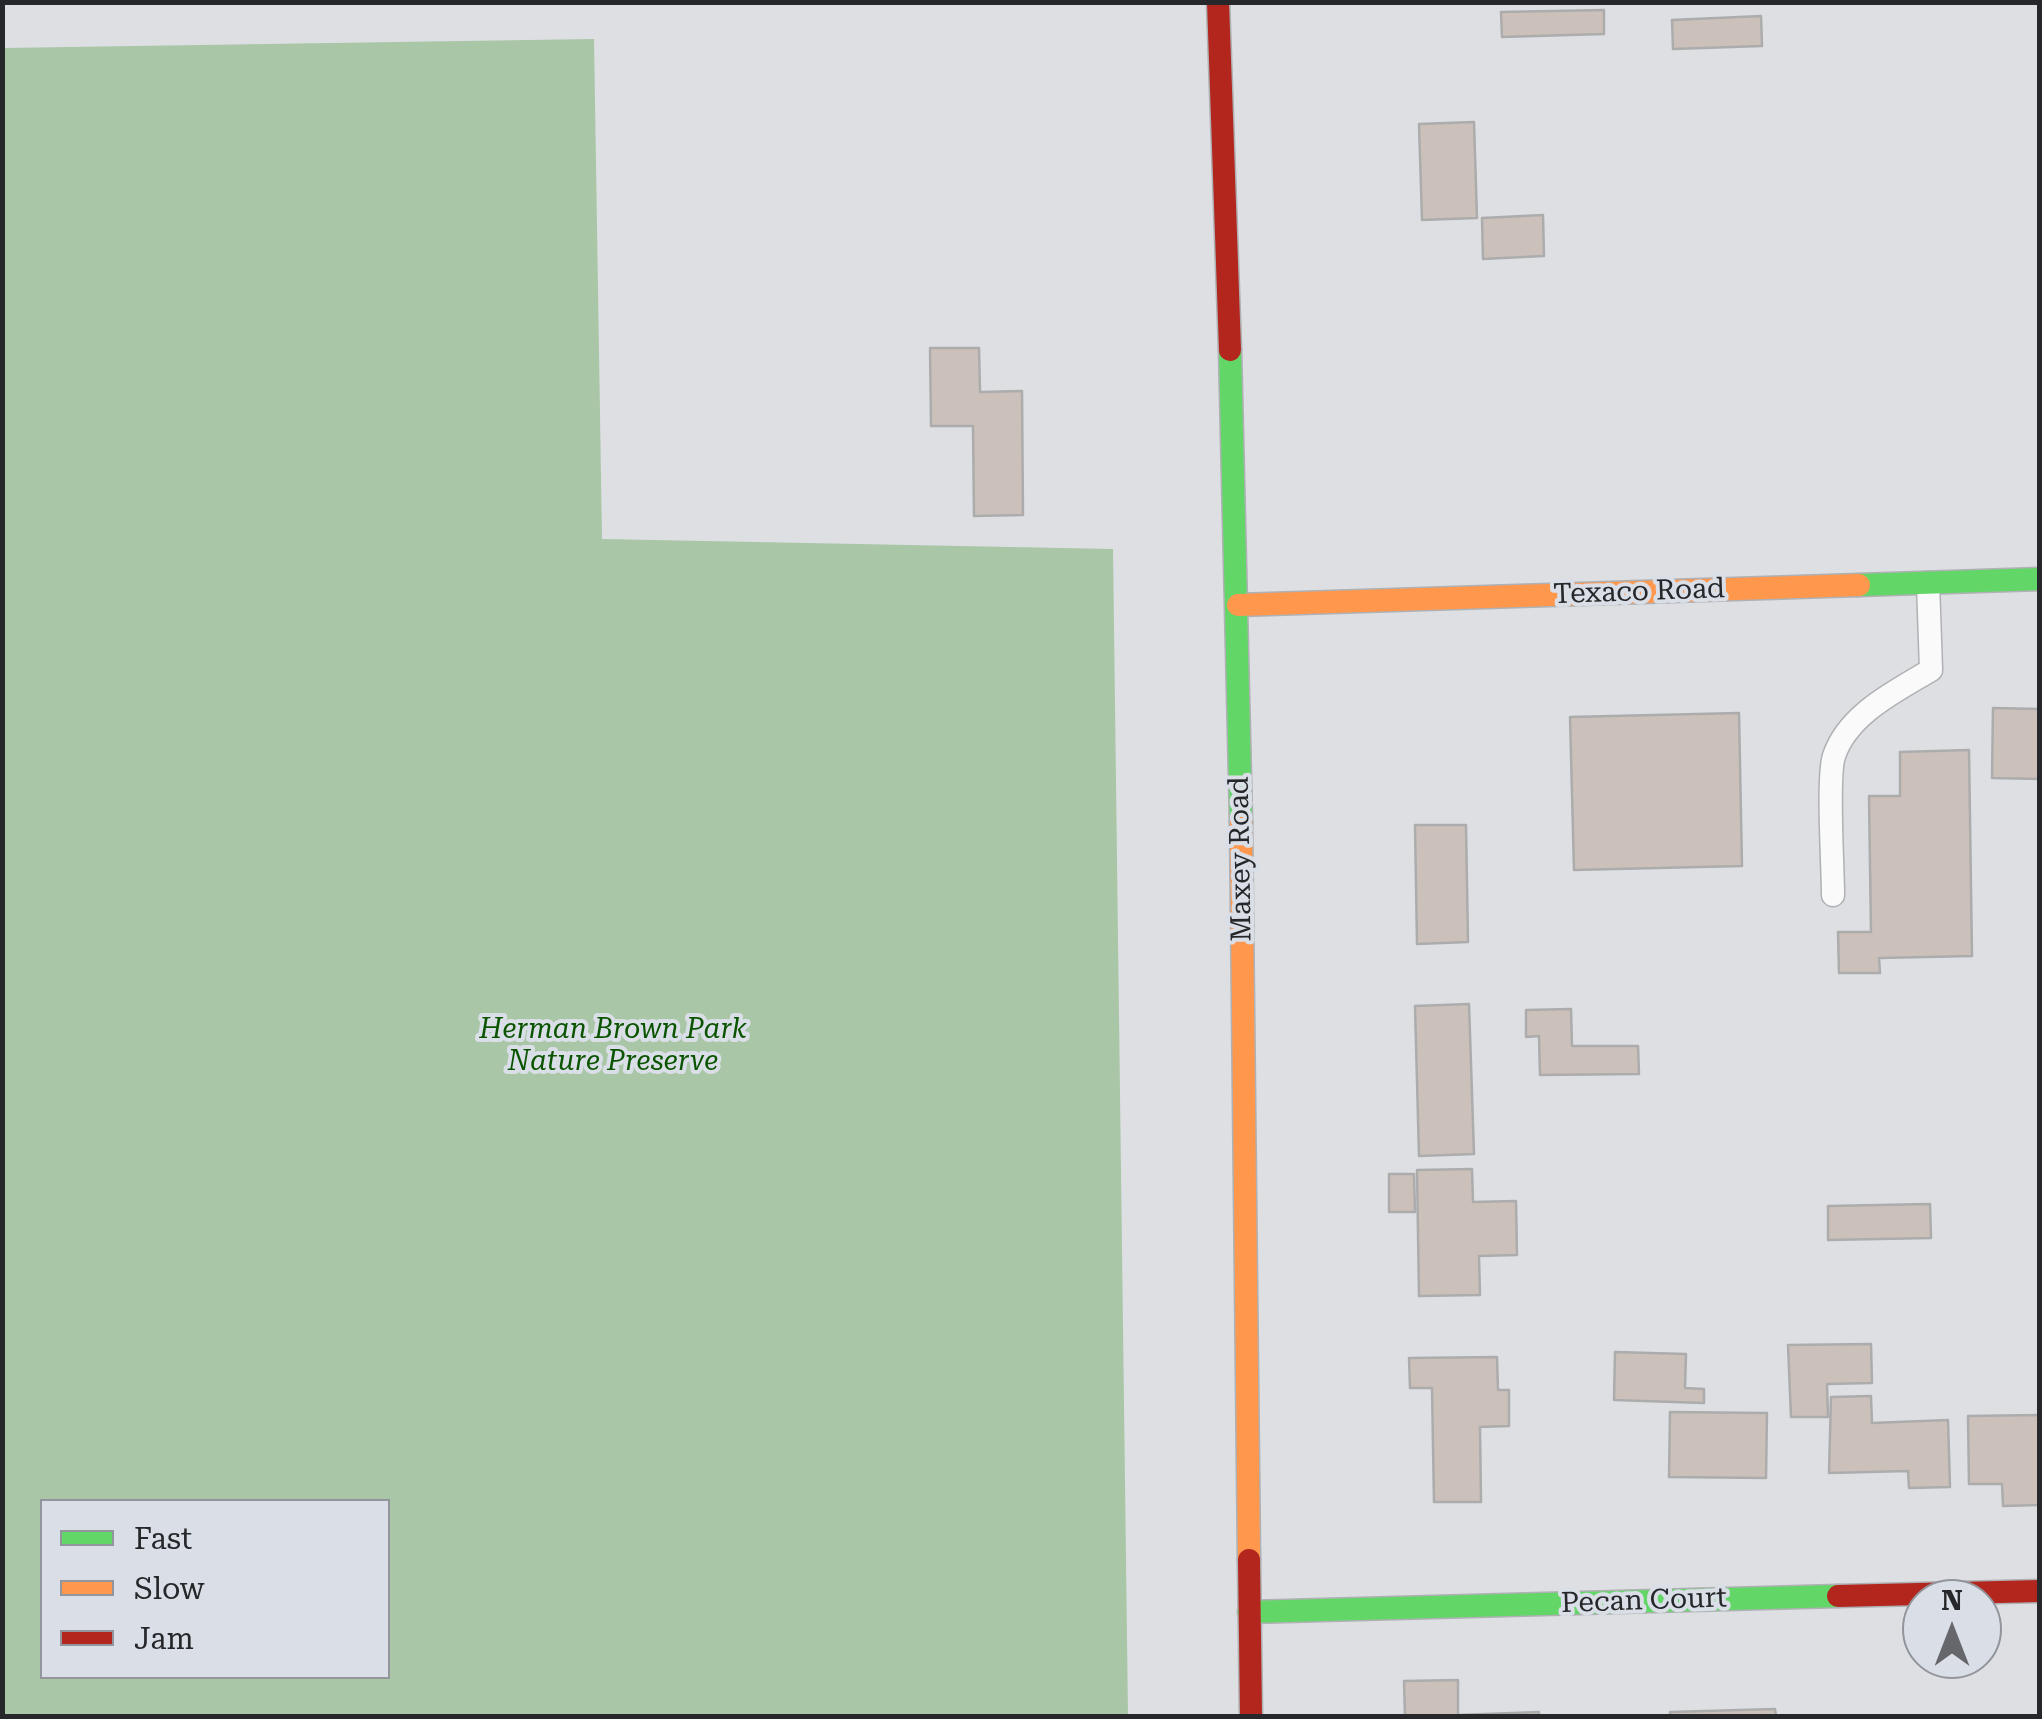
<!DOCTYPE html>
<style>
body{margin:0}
#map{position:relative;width:2042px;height:1719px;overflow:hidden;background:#dddfe3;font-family:"Roboto Serif",serif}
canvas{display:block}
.frame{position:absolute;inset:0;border:5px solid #26272a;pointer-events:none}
.legend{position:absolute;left:40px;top:1499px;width:350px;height:180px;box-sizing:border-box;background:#dadee6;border:2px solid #92959b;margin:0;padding:12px 18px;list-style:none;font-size:30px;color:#26272a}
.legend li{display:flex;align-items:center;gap:20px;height:50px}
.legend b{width:50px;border:2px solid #92959b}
.north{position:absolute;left:1902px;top:1579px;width:100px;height:100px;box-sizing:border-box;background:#dadee6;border:2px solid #92959b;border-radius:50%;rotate:0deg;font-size:28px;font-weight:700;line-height:40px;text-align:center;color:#26272a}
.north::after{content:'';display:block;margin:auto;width:35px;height:45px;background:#66676b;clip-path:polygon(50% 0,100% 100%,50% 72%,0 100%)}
</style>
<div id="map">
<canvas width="2042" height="1719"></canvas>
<div class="frame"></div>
<ul class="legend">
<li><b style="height:12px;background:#63d668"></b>Fast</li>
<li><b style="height:12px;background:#ff974d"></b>Slow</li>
<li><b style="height:12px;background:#b3261e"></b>Jam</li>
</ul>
<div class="north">N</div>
</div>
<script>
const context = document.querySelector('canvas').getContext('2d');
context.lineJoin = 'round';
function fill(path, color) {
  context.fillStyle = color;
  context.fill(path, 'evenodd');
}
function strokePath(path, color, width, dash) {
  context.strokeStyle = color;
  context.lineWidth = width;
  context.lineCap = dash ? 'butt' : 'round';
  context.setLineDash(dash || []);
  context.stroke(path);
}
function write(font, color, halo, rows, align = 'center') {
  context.font = font + ' "Roboto Serif",serif';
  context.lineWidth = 8;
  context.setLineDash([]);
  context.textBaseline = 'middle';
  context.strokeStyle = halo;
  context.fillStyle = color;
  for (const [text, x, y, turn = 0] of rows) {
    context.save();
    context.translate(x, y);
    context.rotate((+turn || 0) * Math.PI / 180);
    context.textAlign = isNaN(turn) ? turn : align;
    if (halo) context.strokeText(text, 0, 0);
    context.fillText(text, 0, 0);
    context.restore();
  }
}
const forest = new Path2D(`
 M594 39 602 539 1113 549 1128 1716H3V48ZM42 1502H388V1676H42Z`);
const building = new Path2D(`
 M1604 10V34L1502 37 1501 12Z
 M1761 16 1762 46 1673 49 1672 20Z
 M1474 122 1477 218 1422 220 1419 124Z
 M1543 215 1544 256 1483 259 1482 218Z
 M930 348H979L980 392 1022 391 1023 515 974 516 973 426H931Z
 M1993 708 2040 709V779L1992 778Z
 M1739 713 1742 866 1574 870 1570 717Z
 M1969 750 1972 956 1879 958 1880 973H1839L1838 932H1871L1869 796H1900V752Z
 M1415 825H1466L1468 942 1417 944Z
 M1469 1004 1474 1154 1419 1156 1415 1006Z
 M1571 1009 1572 1046H1638L1639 1074 1540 1075 1539 1036 1526 1037V1010Z
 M1472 1169 1473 1202 1516 1201 1517 1255 1479 1256 1480 1295 1419 1296 1417 1170Z
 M1389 1174H1414L1415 1212H1389Z
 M1930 1204 1931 1238 1828 1240V1206Z
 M1871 1344 1872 1383 1827 1384 1828 1417H1791L1788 1345Z
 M1615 1352 1686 1354 1685 1388 1704 1389V1403L1614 1400Z
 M1497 1357 1498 1390H1509V1426L1480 1427 1481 1502H1434L1432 1388H1410L1409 1358Z
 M1871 1396 1872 1423 1948 1420 1950 1487 1909 1488 1908 1471 1829 1473 1831 1397Z
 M1670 1412 1767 1413 1766 1478 1669 1477Z
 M2040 1415V1505L2003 1506 2002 1484H1969L1968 1416Z
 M1458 1680V1715L1539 1712V1716H1405L1404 1681Z
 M1775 1709 1776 1716H1670V1712Z`);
const lane = new Path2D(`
 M1833 895C1833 866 1827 777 1834 756 1848 714 1896 691 1931 670L1928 583`);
const fast = new Path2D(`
 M1230 350 1241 822
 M1859 585 2040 579
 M1249 1612 1838 1596`);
const slow = new Path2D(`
 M1238 605 1859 585
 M1241 822 1249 1560`);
const jam = new Path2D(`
 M1218 2 1230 350
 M1249 1560 1251 1716
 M1838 1596 2040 1591`);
const streetNames = [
 ["Texaco Road",1639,592,-2],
 ["Maxey Road",1241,859,-91],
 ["Pecan Court",1644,1601,-2]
];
const parkNames = [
 ["Herman Brown Park",613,1030],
 ["Nature Preserve",613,1062]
];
fill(forest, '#a9c6a7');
fill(building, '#ccc1ba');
strokePath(building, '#acacad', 2.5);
strokePath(lane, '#afb1b4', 25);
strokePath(fast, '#afb1b4', 25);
strokePath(slow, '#afb1b4', 25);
strokePath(jam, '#afb1b4', 25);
strokePath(lane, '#fafafb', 22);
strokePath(fast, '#63d668', 22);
strokePath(slow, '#ff974d', 22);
strokePath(jam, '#b3261e', 22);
write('28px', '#26272a', '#dadee6', streetNames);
write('italic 28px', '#0a5400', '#dadee6', parkNames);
</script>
